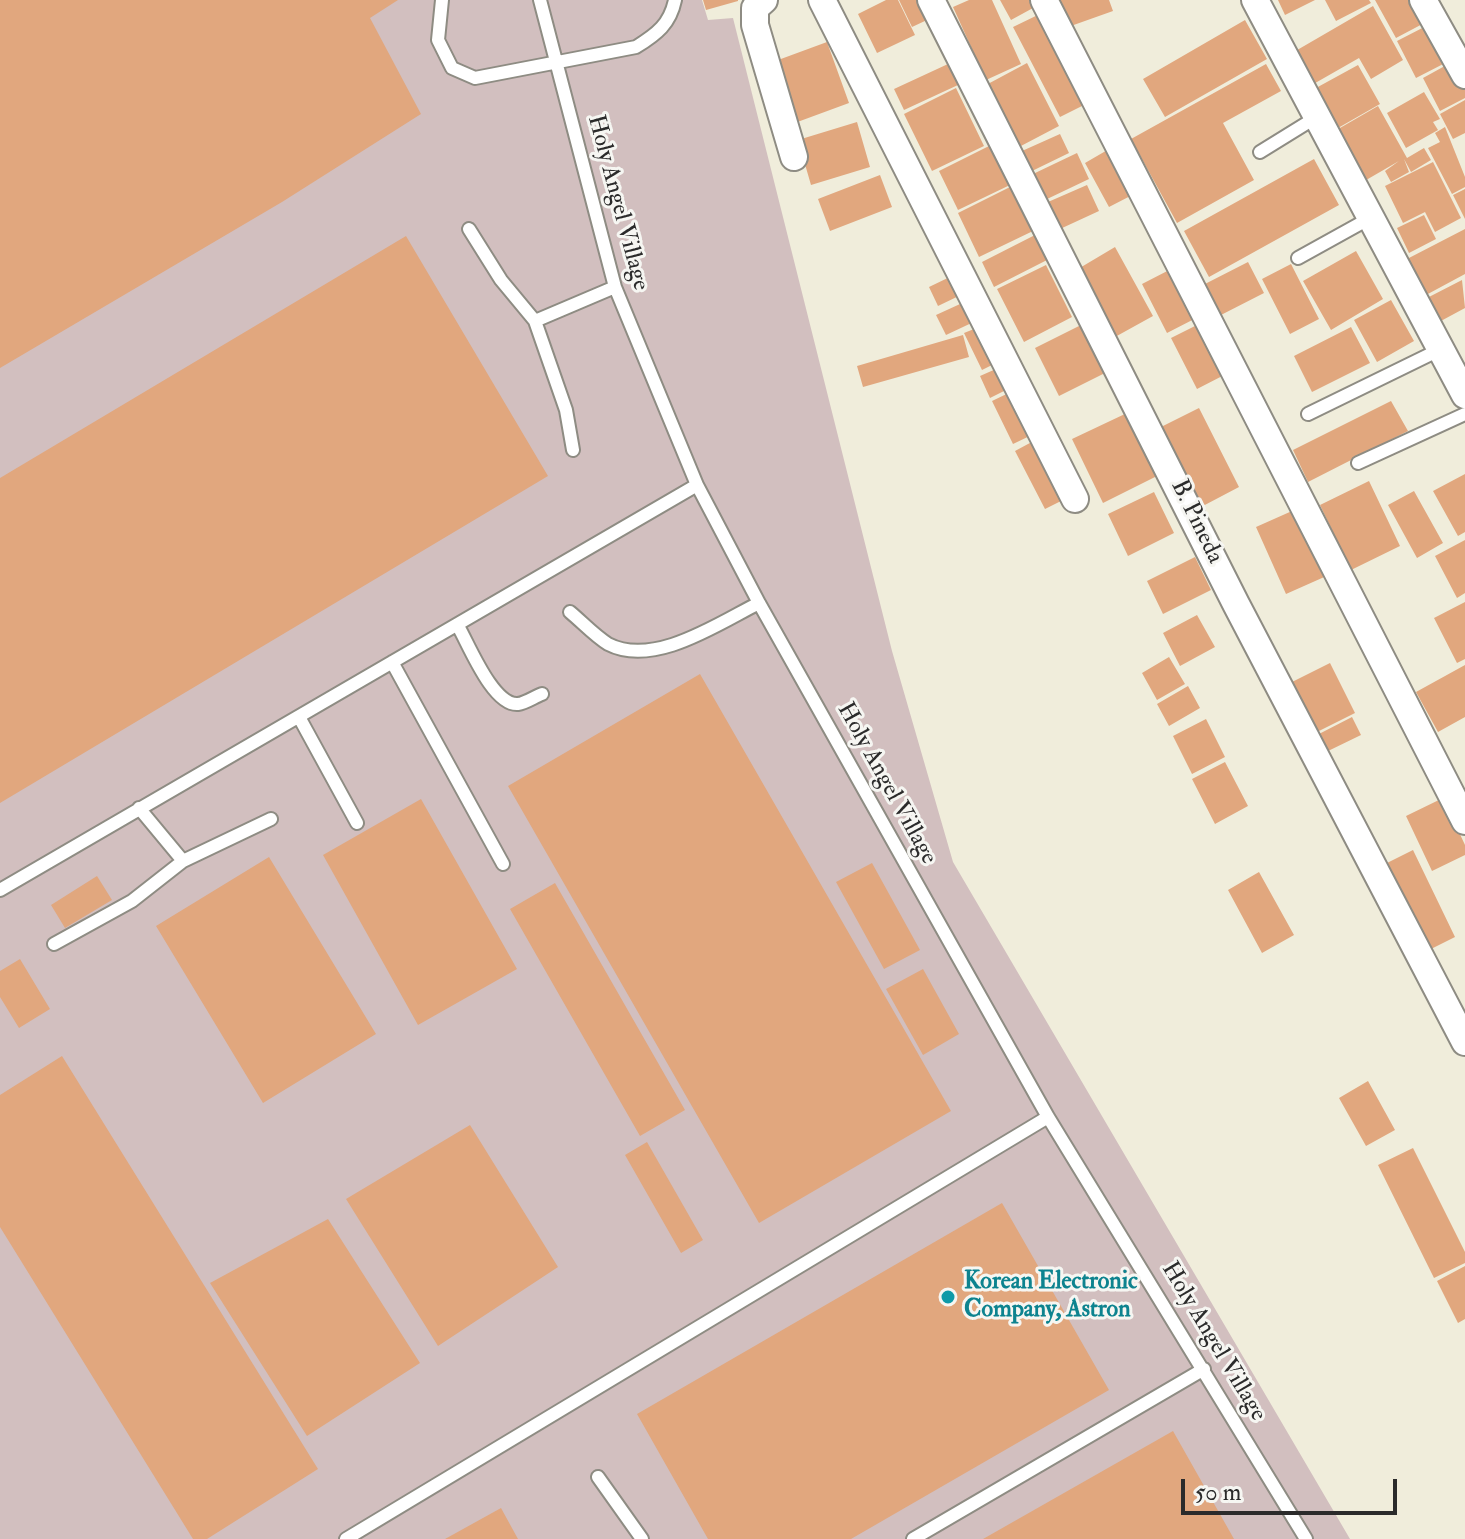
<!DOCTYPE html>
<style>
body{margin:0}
#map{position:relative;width:1465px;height:1539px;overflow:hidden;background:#f0eddb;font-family:"IM FELL Double Pica",serif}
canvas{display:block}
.scale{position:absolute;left:1181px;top:1479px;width:216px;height:36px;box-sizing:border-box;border:4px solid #2b2b2b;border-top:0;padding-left:10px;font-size:24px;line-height:28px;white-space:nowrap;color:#2b2b2b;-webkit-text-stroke:6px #f6f6f2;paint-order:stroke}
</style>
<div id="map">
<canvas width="1465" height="1539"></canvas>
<div class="scale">50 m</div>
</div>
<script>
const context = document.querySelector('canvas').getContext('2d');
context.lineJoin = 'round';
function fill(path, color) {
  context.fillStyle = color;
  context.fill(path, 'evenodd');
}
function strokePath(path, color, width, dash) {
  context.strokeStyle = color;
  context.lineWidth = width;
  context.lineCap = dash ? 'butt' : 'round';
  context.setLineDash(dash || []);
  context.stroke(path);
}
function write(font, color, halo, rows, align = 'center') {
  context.font = font + ' "IM FELL Double Pica",serif';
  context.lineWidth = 6;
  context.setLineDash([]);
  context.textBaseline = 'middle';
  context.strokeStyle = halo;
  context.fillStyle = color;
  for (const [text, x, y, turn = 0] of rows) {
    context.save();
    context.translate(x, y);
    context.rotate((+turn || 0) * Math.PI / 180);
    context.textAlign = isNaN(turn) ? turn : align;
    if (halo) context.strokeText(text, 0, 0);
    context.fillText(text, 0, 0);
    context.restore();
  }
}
const industrial = new Path2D(`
 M0 0H702L708 20 733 18 892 651 953 862 1350 1539H0Z`);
const building = new Path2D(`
 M0 0H398L370 18 421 114 282 202 0 368Z
 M703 0H738V1L706 10Z
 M886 0H898L915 35 877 53 858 14Z
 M899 0H917L927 20 912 27Z
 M969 0H992L1021 64 986 80 953 7Z
 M1000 0H1029L1033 8 1011 20Z
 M1059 0H1109L1113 11 1068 27Z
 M1278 0H1315L1285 15Z
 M1325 0H1369L1371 3 1336 21Z
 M1375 0H1419L1430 20 1396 38Z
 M1373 6 1403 60 1371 79 1359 58 1310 86 1292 53Z
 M1044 12 1092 101 1060 117 1013 27Z
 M1245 20 1267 59 1165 117 1143 79Z
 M1432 23 1451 60 1416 78 1397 41Z
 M827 42 849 103 792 124 770 63Z
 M1452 62 1465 87V98L1440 111 1423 78Z
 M1027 63 1059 126 1019 147 986 85Z
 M948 64 958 85 904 110 894 89Z
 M1266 64 1281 91 1223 123 1254 180 1177 223 1131 139Z
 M1358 65 1380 104 1338 128 1316 88Z
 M956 88 984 146 932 171 904 114Z
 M1424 92 1440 119 1433 122 1438 130 1406 148 1387 113Z
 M1465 100V133L1453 139 1440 114Z
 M1378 106 1407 158 1424 148 1431 160 1411 172 1404 159 1409 172 1391 182 1385 171 1399 161 1361 183 1333 132Z
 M857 122 870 167 811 185 798 140Z
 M1445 127 1465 177V187L1452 194 1428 148 1440 142 1435 133Z
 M1060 134 1069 153 1032 171 1022 151Z
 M991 145 1010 185 958 210 939 171Z
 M1116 145 1140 191 1109 207 1085 163Z
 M1077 153 1089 179 1045 200 1033 174Z
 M1314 159 1339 205 1209 277 1184 231Z
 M1433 162 1461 218 1435 232 1425 212 1403 223 1385 186Z
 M880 175 892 207 830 231 818 199Z
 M1087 185 1099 211 1060 229 1048 202Z
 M1012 186 1033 231 979 257 958 213Z
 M1465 189V219L1453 195Z
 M1424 215 1436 239 1409 253 1397 228Z
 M1465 229V274L1426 295 1407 259Z
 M1035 235 1047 260 994 287 982 262Z
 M406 236 548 476 0 803V478Z
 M1115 247 1153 316 1115 337 1078 269Z
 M1356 251 1383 299 1331 330 1303 281Z
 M1248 262 1264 293 1219 316 1203 285Z
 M1291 264 1319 319 1290 334 1262 279Z
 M1046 265 1072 317 1024 342 997 289Z
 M1177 266 1202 315 1167 333 1142 284Z
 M956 274 965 293 938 306 929 287Z
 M1462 280 1465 308 1439 322 1427 298Z
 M971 299 980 319 946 335 936 315Z
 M1391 300 1414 341 1377 362 1354 320Z
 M1207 320 1232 371 1197 389 1171 338Z
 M984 325 1004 359 982 370 964 333Z
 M1081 325 1105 373 1059 396 1035 348Z
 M1351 327 1370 363 1312 392 1294 356Z
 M963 335 969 357 863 387 857 366Z
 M1005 365 1016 385 990 398 980 376Z
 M1017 389 1038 432 1013 444 992 401Z
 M1391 401 1408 431 1308 482 1293 450Z
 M1199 408 1239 487 1201 507 1161 427Z
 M1127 413 1157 476 1103 503 1072 439Z
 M1041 437 1071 496 1045 509 1015 451Z
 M1465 474V532L1458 536 1433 491Z
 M1369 481 1400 546 1351 570 1320 505Z
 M1414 491 1443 543 1417 558 1388 505Z
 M1154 492 1174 533 1128 556 1108 514Z
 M1301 507 1331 574 1286 594 1256 527Z
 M1465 540V593L1457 598 1435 556Z
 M1195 557 1211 590 1163 614 1147 581Z
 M1465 602V659L1457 663 1434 618Z
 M1197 615 1215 647 1180 666 1163 633Z
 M1169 657 1185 684 1157 700 1142 673Z
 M1330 663 1355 713 1315 733 1290 683Z
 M1465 665V717L1438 732 1416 692Z
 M700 674 951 1111 759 1223 508 786Z
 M1188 686 1200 708 1169 726 1157 704Z
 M1352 717 1361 735 1326 752 1317 735Z
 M1206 719 1225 757 1192 774 1173 736Z
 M1225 762 1248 806 1215 824 1192 779Z
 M1443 798 1465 845V855L1432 871 1406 816Z
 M421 799 517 969 418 1025 323 855Z
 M1413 850 1455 937 1421 954 1379 867Z
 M269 857 376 1034 263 1103 156 926Z
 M872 863 920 950 884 969 836 882Z
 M1259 872 1294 935 1262 953 1228 890Z
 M97 876 112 900 65 928 51 905Z
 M555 883 685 1110 640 1136 510 909Z
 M20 959 50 1009 19 1028 0 997V971Z
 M923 969 959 1034 923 1055 886 989Z
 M62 1056 318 1469 207 1539H193L0 1227V1095Z
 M1368 1081 1395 1130 1366 1146 1339 1098Z
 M470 1125 558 1267 438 1346 346 1199Z
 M647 1142 703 1240 681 1253 625 1155Z
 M1413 1148 1465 1252V1263L1434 1278 1378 1165Z
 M1002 1203 1109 1390 851 1539H708L637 1414Z
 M328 1219 420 1363 307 1436 210 1283Z
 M1465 1266V1319L1458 1323 1437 1281Z
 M1173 1431 1234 1539H983Z
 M501 1508 518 1539H445Z`);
const lane = new Path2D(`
 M442 0 438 40 452 68 475 78 636 47C657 34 670 24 675 0
 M540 0 615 287 697 485 759 603 1048 1117 1306 1539
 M1260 152 1315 118
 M469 229 501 280 535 321 566 410 573 450
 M1298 258 1372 217
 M535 321 615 287
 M1308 414 1439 350
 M1358 463 1465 414
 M570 612C582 622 595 636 608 644 654 668 719 623 759 603
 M458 626C469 645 493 706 518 704 526 703 534 697 542 694
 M392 662 503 864
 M299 717 357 823
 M139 808 183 861 271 819
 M0 890 697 485
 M54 944 132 901 183 861
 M598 1477 642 1539
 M346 1539 1048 1117
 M913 1539 1204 1369`);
const street = new Path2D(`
 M764 0 755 8V25L794 157
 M822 0 1075 499
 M931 0 1236 604 1465 1042
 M1044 0 1465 821
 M1255 0 1465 395
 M1423 0 1465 75`);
const markers = [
 [948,1297,8,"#0f9aa8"]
];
const streetNames = [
 ["Holy Angel Village",617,203,75],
 ["B. Pineda",1196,522,64],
 ["Holy Angel Village",886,784,61],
 ["Holy Angel Village",1213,1342,59]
];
const cultureNames = [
 ["Korean Electronic",964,1283],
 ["Company, Astron",964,1311]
];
fill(industrial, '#d2bfbf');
fill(building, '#e1a77e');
strokePath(lane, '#8e8c83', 16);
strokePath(street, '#8e8c83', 30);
strokePath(lane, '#fff', 12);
strokePath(street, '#fff', 26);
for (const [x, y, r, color] of markers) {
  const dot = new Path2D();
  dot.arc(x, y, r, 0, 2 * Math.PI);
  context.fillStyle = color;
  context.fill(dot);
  strokePath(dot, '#f6f6f2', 3);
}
write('24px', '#2b2b2b', '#f6f6f2', streetNames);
write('bold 24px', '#0d838f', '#f6f6f2', cultureNames, 'left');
</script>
